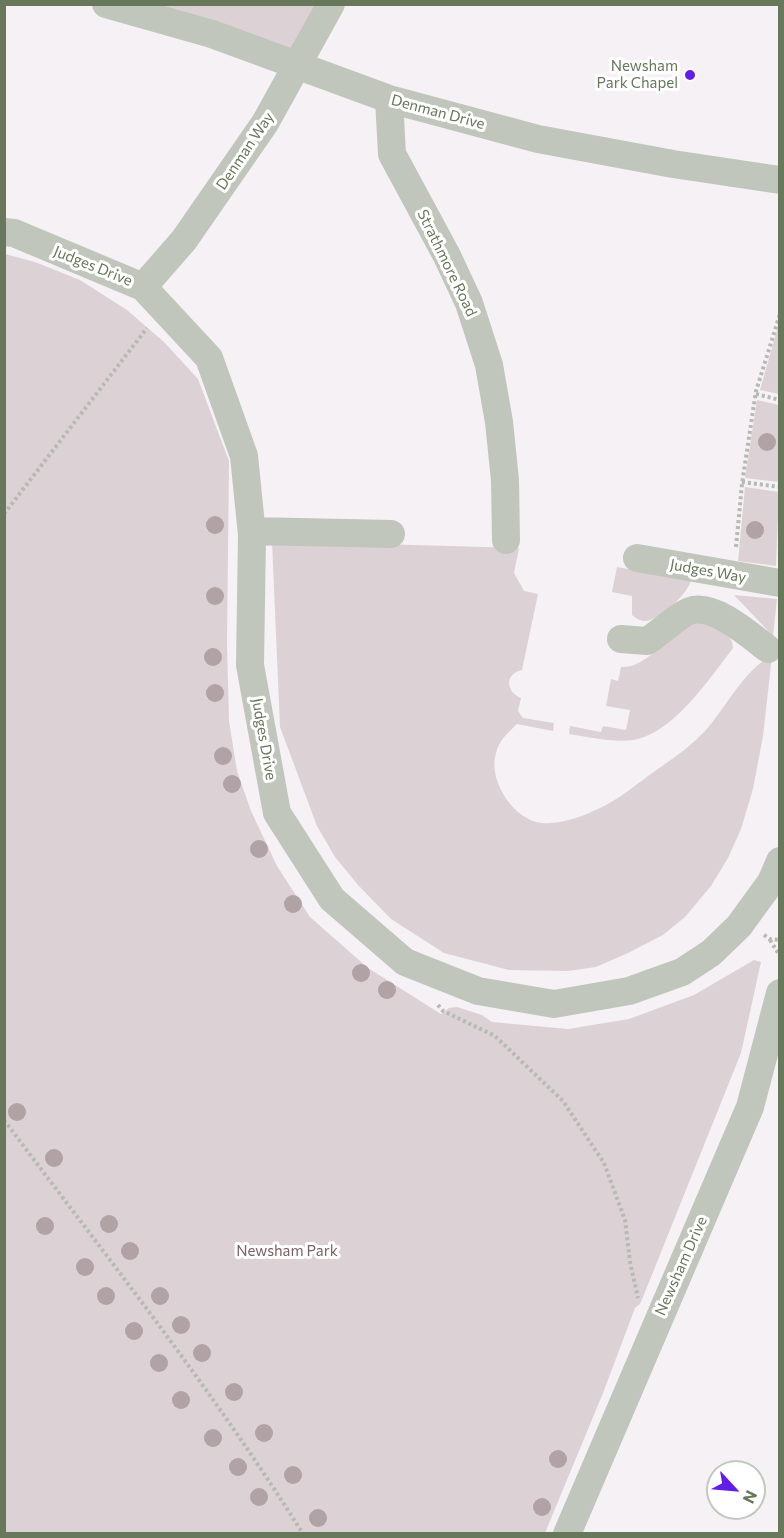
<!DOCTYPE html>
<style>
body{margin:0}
#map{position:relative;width:784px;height:1538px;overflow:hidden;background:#f5f1f5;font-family:Commissioner,sans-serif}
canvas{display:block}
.frame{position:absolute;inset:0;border:6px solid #67785b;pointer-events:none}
.north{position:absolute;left:706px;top:1460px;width:60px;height:60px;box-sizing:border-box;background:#fff;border:2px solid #c2c9bd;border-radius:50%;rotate:116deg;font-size:16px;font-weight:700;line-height:24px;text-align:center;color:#67785b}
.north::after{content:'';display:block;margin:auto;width:21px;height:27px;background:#631de9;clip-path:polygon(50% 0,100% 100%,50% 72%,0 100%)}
</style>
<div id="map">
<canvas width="784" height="1538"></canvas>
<div class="frame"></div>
<div class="north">N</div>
</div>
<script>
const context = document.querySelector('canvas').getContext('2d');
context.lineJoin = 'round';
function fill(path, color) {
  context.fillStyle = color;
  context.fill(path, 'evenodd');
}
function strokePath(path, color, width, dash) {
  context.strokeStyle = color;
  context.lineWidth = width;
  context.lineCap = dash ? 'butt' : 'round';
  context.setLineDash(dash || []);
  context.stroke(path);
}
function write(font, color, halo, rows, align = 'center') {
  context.font = font + ' Commissioner,sans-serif';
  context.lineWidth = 6;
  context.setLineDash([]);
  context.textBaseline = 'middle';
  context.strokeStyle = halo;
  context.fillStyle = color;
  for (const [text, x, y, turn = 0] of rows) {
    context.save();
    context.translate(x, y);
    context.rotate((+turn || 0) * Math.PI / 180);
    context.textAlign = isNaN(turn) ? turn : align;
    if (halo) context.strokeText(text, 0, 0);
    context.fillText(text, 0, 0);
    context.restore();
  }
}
const green = new Path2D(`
 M106 5H331L299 65Z
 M5 254 35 262 80 280 127 310 164 342 198 379 229 461 227 643 229 721 237 771 251 811 277 866 310 917 368 968 441 1014 449 1008 457 1007 482 1015 492 1022 568 1029 629 1019 694 995 754 960 761 962 741 1053 643 1297 640 1304 635 1308 603 1393 545 1533H5Z
 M779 323V394L760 390Z
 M757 400 779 405V482L745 478Z
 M745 487 779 492 776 566 738 561Z
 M272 541 519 548 514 573 524 591 538 594 522 670C504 674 506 692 521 698L518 711 523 718 554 723 553 731 517 724C508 733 499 740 496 753 488 779 511 815 536 822 557 827 584 816 602 807 619 799 633 787 648 776 668 762 688 749 705 731 725 709 745 668 772 656L763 736 753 789 741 829 728 858 711 886 685 917 663 935 628 953 596 967 568 971 509 970 444 953 391 919 358 885 335 857 317 826 280 727Z
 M617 567 691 581C685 596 665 615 650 620 643 623 637 619 632 615V596L612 592Z
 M734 595 777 599 773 636Z
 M702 621C715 627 733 632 733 648 710 678 673 734 633 740 613 743 589 737 569 734L570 726 601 732 603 726 626 730 630 710 606 706 611 679 618 681 621 667C644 668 663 642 681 631 687 627 695 624 702 621Z`);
const path = new Path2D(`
 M756 394 780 400
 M742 482 780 487
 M4 514 147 328
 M736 547 742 484 756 391 780 314
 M764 935 770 939 780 940
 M770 940 780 956
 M438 1005 443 1011 495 1036 563 1101 604 1163 625 1220 630 1262 638 1298
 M4 1120C106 1256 213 1390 303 1534`);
const minor = new Path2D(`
 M106 4 212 34 389 99 538 139 673 164 780 180
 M389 99 392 154 447 256 469 303 489 365 499 422 505 480 506 540
 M4 232 14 233 143 287 209 358 244 456 252 535 250 665 277 813 332 899 405 962 478 991 554 1004 629 991 682 972 711 953 739 926 771 882 780 861
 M143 287 184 240 265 123 331 4
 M252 531 391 534
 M637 558 780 583
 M621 639 647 641C660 633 678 615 690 611 713 602 751 636 768 649
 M567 1534 750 1107 780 993`);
const trees = [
 [767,442],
 [215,525],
 [755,530],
 [215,596],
 [213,657],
 [215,693],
 [223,756],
 [232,784],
 [259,849],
 [293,904],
 [361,973],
 [387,990],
 [17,1112],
 [54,1158],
 [109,1224],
 [45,1226],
 [130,1251],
 [85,1267],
 [106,1296],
 [160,1296],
 [181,1325],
 [134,1331],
 [202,1353],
 [159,1363],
 [234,1392],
 [181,1400],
 [264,1433],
 [213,1438],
 [558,1459],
 [238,1467],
 [293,1475],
 [259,1497],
 [542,1507],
 [318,1518]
];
const markers = [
 [690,75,6,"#631de9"]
];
const poiNames = [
 ["Newsham",678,66],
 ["Park Chapel",678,83]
];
const streetNames = [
 ["Denman Drive",438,112,15],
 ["Denman Way",245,151,-56],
 ["Strathmore Road",447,263,64],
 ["Judges Drive",93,266,22],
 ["Judges Way",708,571,10],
 ["Judges Drive",264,739,80],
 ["Newsham Drive",681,1266,-66]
];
const parkNames = [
 ["Newsham Park",287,1251]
];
fill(green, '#dcd2d5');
strokePath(path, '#b6bab3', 4, [3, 3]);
strokePath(minor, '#c1c6bd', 28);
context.fillStyle = '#b1a2a5';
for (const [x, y] of trees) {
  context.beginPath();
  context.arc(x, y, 9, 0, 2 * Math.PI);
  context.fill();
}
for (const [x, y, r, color] of markers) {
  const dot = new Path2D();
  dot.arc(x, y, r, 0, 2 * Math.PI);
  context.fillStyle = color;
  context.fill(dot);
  strokePath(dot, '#fff', 2);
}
write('15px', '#67785b', '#fff', poiNames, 'right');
write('15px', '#67785b', '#fff', streetNames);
write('15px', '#7a6264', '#fff', parkNames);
</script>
